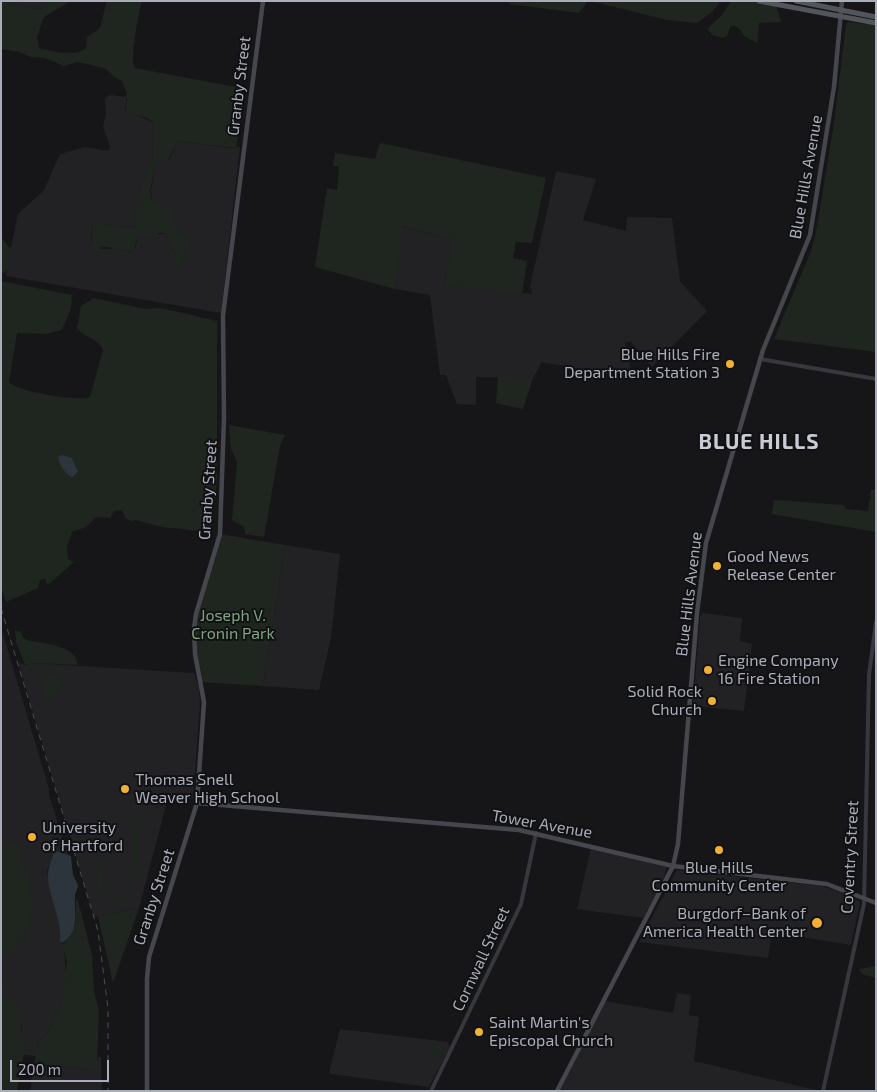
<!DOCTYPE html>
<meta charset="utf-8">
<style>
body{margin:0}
#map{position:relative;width:877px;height:1092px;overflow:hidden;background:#161618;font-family:"Exo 2",sans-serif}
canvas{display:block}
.frame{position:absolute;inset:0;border:2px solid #a8adb8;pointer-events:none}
.scale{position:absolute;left:10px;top:1060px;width:99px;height:22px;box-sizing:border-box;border:2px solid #a8adb8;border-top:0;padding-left:6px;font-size:15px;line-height:18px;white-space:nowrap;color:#a8adb8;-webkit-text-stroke:4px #111113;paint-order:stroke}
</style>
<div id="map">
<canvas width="877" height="1092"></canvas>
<div class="frame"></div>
<div class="scale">200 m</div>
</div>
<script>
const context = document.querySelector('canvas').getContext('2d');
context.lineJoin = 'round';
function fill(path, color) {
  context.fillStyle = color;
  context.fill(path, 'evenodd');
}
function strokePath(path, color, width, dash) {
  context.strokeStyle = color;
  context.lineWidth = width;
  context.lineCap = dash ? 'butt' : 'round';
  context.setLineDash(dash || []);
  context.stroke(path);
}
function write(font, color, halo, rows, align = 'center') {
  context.font = font + ' "Exo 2",sans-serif';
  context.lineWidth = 4;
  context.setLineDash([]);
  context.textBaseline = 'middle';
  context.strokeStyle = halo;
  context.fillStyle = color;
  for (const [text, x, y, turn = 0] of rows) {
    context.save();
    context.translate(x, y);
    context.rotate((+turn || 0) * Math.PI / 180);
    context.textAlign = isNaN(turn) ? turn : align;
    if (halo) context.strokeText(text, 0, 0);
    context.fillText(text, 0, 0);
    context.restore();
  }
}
const built = new Path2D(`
 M47 1 45 6 40 9 1 2Z
 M127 94 125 110 154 123 152 165 141 186 135 207V227L128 229 93 221 91 242 102 249 118 248 131 252 136 247 137 237 166 233 180 266 185 255 187 238 180 235 174 228 173 215 168 207 157 205 152 200 151 191 155 163 169 160 178 141 232 148 240 147 221 313 6 276 9 247H11L18 214 44 190 60 154 85 147 108 151 110 147 103 127 106 114 105 98 111 95 124 97Z
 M556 171 596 179 583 220 626 231 627 217 672 218 680 281 707 311 652 367 630 341 625 343 633 379 542 362 533 378 476 377V405L457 404 446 375H440L430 295 395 289 402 226 454 240 444 284 532 294 530 286Z
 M285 545 340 554 331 638 319 690 263 686Z
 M703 613 742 618 740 641 752 644 744 711 693 706 700 616Z
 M1 627 49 789V795L68 855 56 851 47 870 50 892 60 923V941L64 948 66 976 62 1002 55 1013 50 1030 38 1042 36 1056 23 1055 21 1005 1 990Z
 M18 662 25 665 34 663 194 673 199 689 200 704 193 799 168 798 139 908 94 917Z
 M591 848 667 867 663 881 643 918 577 909Z
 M677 870 821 886 844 892 860 902 851 945 772 932 768 958 639 942Z
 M677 993 691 995 689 1015 699 1017 694 1061 820 1091H560L605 1001 673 1013Z
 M340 1029 448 1042 450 1047 429 1087 331 1074 329 1073Z
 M98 1057H101L102 1091H30L35 1059 40 1065 92 1069 97 1063Z`);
const green = new Path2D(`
 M47 1H71L44 17 37 37 39 48C51 51 76 58 86 48L87 37 100 28 107 1H142C139 13 129 59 135 68L241 88 244 101 236 148 178 141 167 162 155 163C155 173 145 196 155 203 159 206 166 206 170 208 178 222 168 231 188 238L185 257 180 266 175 265 176 257 166 233H158L155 238 137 237 134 252 107 247 91 249 93 221 128 229 135 227V207L141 186 152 163 154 123 147 118 126 112 127 94 122 81 114 77 106 69 88 64 76 62 64 66 44 58 31 57 19 52 1 49V2L40 9 45 6Z
 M509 1H588L579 13 509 4Z
 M590 1H721L711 13 697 23 667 20Z
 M731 1H760L776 4 781 22 759 23 757 43 744 36 741 30 734 25 730 27 727 36 723 38 712 35 707 29 722 15Z
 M848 22 876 25V352L774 339 811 251 816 232 834 123 846 25Z
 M380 143 546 178 532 243 516 242 513 258 527 261 522 294 444 285 453 240 403 226 395 289 315 267 327 188 337 190 339 166H333L335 153 375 159Z
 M1 237 9 247 8 268 4 273 1 272Z
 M1 281 72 295 71 308 62 330 46 334 17 333 9 382C15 391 78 402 90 397L103 350C97 337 84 338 77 328L81 306 94 298 145 309 161 308 217 321V480L212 523 209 532 162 527 136 520 131 521 125 518 122 510 114 511 110 518 96 517 86 527 72 532 67 546 68 559 74 562 50 583 47 584 45 579 40 580 38 588 6 602 1 586ZM72 458 78 471 62 465 58 460Z
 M498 376 533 378 523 409 496 403Z
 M229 425 285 435 280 446 264 537 245 534 244 527 232 520 237 462 231 449Z
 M871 490H876V532L772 514 774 500 843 505 846 509 868 511Z
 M220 534 285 545 263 686 202 682 199 674 194 628Z
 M15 630 21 632 23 638 27 640C42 644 76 644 78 665L34 663 25 665 16 642Z
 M61 675C66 690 59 697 45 698L42 678Z
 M102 811H106L105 819C117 809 132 812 138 827 139 837 137 849 136 859 135 877 135 909 106 896L100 890 97 882ZM116 816 130 819 135 830 131 884 125 893 115 896 105 891C99 883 100 833 106 823 109 819 112 818 116 816Z
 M19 842C23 849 22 857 24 865 36 906 38 934 1 963V845Z
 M76 900 78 901 92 955 94 991 99 1012 97 1063 96 1067 92 1069 40 1065 35 1061 38 1042 50 1030 55 1013 62 1002 67 961 62 945 70 937 75 925Z
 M139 908 113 983 98 916Z
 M876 966V978L862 974 859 969Z
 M1 972 5 992 21 1005 23 1013 21 1029 25 1048 17 1091H1Z
 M436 1044 443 1047 438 1059 431 1056Z`);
const water = new Path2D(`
 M62 455 72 458 78 471 73 477C66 476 59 464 58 457Z
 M56 851 71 856 73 875 78 885C78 889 75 892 75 896 74 914 80 933 62 943L60 941C63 913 40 887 51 861 53 857 52 855 56 851Z`);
const tertiary = new Path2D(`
 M760 359 876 379
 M431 1091 521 904 536 833
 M823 1091 864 904 869 675 876 622`);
const secondary = new Path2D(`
 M197 803 519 830 673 866 827 884 876 903
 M147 1091V979L149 957 197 803 204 702 195 654 194 628 196 614 220 534 224 418 223 315 263 1
 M557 1091 673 866 678 844 697 613 706 543 763 350 810 235 834 87 842 1`);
const primary = new Path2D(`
 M759 1 876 23
 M796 1 876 17`);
const rail = new Path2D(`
 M1 608 98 931 108 1008V1091`);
const markers = [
 [730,364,5,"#f2b134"],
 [717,566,5,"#f2b134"],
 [708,670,5,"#f2b134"],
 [712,701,5,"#f2b134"],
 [125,789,5,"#f2b134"],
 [32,837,5,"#f2b134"],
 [719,850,5,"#f2b134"],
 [817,923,6,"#f2b134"],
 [479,1032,5,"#f2b134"]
];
const streetNames = [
 ["Granby Street",239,86,-83],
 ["Blue Hills Avenue",806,177,-80],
 ["Granby Street",208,490,-86],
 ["Blue Hills Avenue",689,594,-83],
 ["Tower Avenue",542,824,10],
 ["Coventry Street",850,857,-87],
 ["Granby Street",154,897,-72],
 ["Cornwall Street",481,959,-65]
];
const poiNames = [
 ["Blue Hills Fire",720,355,"right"],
 ["Department Station 3",720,373,"right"],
 ["Good News",727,557],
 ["Release Center",727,575],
 ["Engine Company",718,661],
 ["16 Fire Station",718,679],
 ["Solid Rock",702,692,"right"],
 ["Church",702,710,"right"],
 ["Thomas Snell",135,780],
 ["Weaver High School",135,798],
 ["University",42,828],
 ["of Hartford",42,846],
 ["Blue Hills",719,868,"center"],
 ["Community Center",719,886,"center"],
 ["Burgdorf–Bank of",806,914,"right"],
 ["America Health Center",806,932,"right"],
 ["Saint Martin's",489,1023],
 ["Episcopal Church",489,1041]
];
const parkNames = [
 ["Joseph V.",233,616],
 ["Cronin Park",233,634]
];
const districtNames = [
 ["BLUE HILLS",759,442]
];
fill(built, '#222225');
fill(green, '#1e261f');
fill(water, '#2c353c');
strokePath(tertiary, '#37383d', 4);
strokePath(secondary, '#45474d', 4.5);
strokePath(primary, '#53555c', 5);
strokePath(rail, '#4a4c52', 1, [6, 5]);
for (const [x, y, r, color] of markers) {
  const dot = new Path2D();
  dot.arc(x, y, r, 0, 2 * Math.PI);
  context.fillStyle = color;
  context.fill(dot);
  strokePath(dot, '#111113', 2);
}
write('16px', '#a8adb8', '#111113', streetNames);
write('16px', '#a8adb8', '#111113', poiNames, 'left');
write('16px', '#7fa381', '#111113', parkNames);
context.letterSpacing = '1px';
write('bold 21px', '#c9ccd4', '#111113', districtNames);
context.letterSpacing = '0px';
</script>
